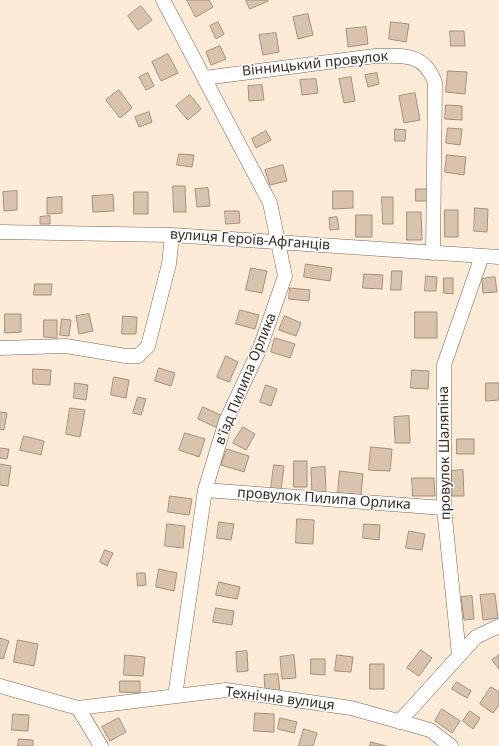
<!DOCTYPE html>
<meta charset="utf-8">
<style>
body{margin:0}
canvas{display:block;background:#fdebd8}
</style>
<canvas width="499" height="746"></canvas>
<script>
const context = document.querySelector('canvas').getContext('2d');
context.lineJoin = 'round';
function fill(path, color) {
  context.fillStyle = color;
  context.fill(path, 'evenodd');
}
function strokePath(path, color, width, dash) {
  context.strokeStyle = color;
  context.lineWidth = width;
  context.lineCap = dash ? 'butt' : 'round';
  context.setLineDash(dash || []);
  context.stroke(path);
}
function write(font, color, halo, rows, align = 'center') {
  context.font = font + ' "Noto Sans",sans-serif';
  context.lineWidth = 3;
  context.setLineDash([]);
  context.textBaseline = 'middle';
  context.strokeStyle = halo;
  context.fillStyle = color;
  for (const [text, x, y, turn = 0] of rows) {
    context.save();
    context.translate(x, y);
    context.rotate((+turn || 0) * Math.PI / 180);
    context.textAlign = isNaN(turn) ? turn : align;
    if (halo) context.strokeText(text, 0, 0);
    context.fillText(text, 0, 0);
    context.restore();
  }
}
const building = new Path2D(`
 M187 0H209L213 7 196 17Z
 M246 0H268V1L250 9Z
 M141 6 152 20 138 30 128 16Z
 M308 14 313 35 298 39 293 17Z
 M218 22 224 34 216 39 210 26Z
 M391 22 409 24 406 42 389 39Z
 M366 27 368 44 348 47 346 29Z
 M450 31H464L465 46H451Z
 M276 33 279 52 263 55 259 35Z
 M220 46 226 59 211 65 206 52Z
 M168 54 178 73 161 81 152 62Z
 M448 71 467 72 465 94 446 92Z
 M148 73 154 86 146 90 139 77Z
 M377 73 379 84 368 87 365 75Z
 M351 77 355 101 344 103 339 79Z
 M316 79 318 93 302 95 300 80Z
 M262 85 264 100 249 101 248 86Z
 M119 90 132 108 120 118 106 100Z
 M415 93 420 120 404 123 399 96Z
 M190 95 201 109 188 120 176 106Z
 M446 105 462 106V120L445 119Z
 M149 112 152 122 139 127 135 117Z
 M448 128 462 129 460 145 446 143Z
 M395 129 406 130 405 141H395Z
 M266 131 271 140 256 148 252 139Z
 M179 154 194 155 192 167 177 165Z
 M447 155 466 157 464 175 445 172Z
 M283 165 287 181 270 185 265 170Z
 M173 186H185L186 212H174Z
 M208 188 210 206 197 207 195 189Z
 M416 189H430L429 201H416Z
 M17 191V210L4 211 3 192Z
 M333 191H353V208L333 209Z
 M134 192H148V214H134Z
 M113 195 114 211 93 212 92 196Z
 M62 197V213L47 214V198Z
 M382 197H393V224H383Z
 M475 208 488 209 487 232 474 231Z
 M445 210H458V237H445Z
 M225 211H239L240 223 226 224Z
 M407 212H421L422 240H407Z
 M356 215H372V237H356Z
 M50 216V224H40V217Z
 M337 217 339 229 330 230 329 218Z
 M306 264 332 268 330 281 304 277Z
 M251 268 267 271 262 293 246 290Z
 M392 271H402L401 290H391Z
 M364 274 383 275 382 289 363 288Z
 M426 276 437 277 436 291H425Z
 M495 277 497 292 483 293 482 279Z
 M444 278H453V294L444 293Z
 M35 284H52L51 295H34Z
 M290 288 310 290 309 301 289 299Z
 M240 310 259 315 255 329 236 324Z
 M415 312H437V338H415Z
 M5 314H21V332L5 333Z
 M89 314 93 331 79 334 76 316Z
 M123 316 137 317 136 334H122Z
 M285 316 301 323 296 336 279 330Z
 M62 319 71 320 69 336 60 335Z
 M44 320H57V338L44 337Z
 M275 338 295 344 290 358 271 352Z
 M226 356 238 362 229 382 217 377Z
 M159 368 175 373 171 386 155 381Z
 M33 369 51 370 50 385 33 384Z
 M412 370 429 371 428 389 411 388Z
 M114 377 129 380 126 398 111 395Z
 M75 383 88 385 86 400 74 398Z
 M486 383H499V400L486 401Z
 M266 385 277 389 271 406 260 402Z
 M138 397 146 399 141 415 133 413Z
 M203 407 225 417 220 429 198 419Z
 M70 408 85 410 80 437 66 434Z
 M0 412 7 413 4 430 0 429Z
 M409 416 410 443H395L394 417Z
 M243 427 255 434 246 450 233 443Z
 M185 433 205 439 199 457 179 450Z
 M24 436 44 441 41 455 20 450Z
 M457 439H474V454H457Z
 M371 447 392 449 390 471 369 470Z
 M0 448 9 449 7 459 0 458Z
 M227 449 249 456 244 472 221 465Z
 M294 461H307V487H294Z
 M0 464 11 466 8 486 0 485Z
 M274 465 284 466 281 490 271 489Z
 M325 467 326 495 312 496 311 468Z
 M463 470 464 496H452L451 471Z
 M340 471 363 474 361 495 338 493Z
 M412 478H434L435 496H413Z
 M170 496 192 499 189 515 168 512Z
 M297 519 314 520 313 544 296 543Z
 M219 522 234 524 231 540 217 538Z
 M167 524 185 526 183 548 165 546Z
 M364 524 380 525 379 540 363 538Z
 M409 531 425 534 422 550 406 548Z
 M105 550 113 553 107 566 100 562Z
 M159 569 177 573 174 591 156 587Z
 M137 573H145L146 585 138 586Z
 M219 582 240 587 237 599 216 595Z
 M495 594 498 618 483 620 480 595Z
 M472 596 474 619 464 620 461 597Z
 M216 608 234 611 232 625 213 622Z
 M0 638 9 641 3 659 0 658Z
 M18 640 38 644 34 666 14 662Z
 M421 650 432 658 419 676 407 668Z
 M247 651 248 671 237 672 236 652Z
 M125 655 145 657 143 676 124 675Z
 M294 655 296 678 282 679 280 657Z
 M337 655 353 657 351 672 335 671Z
 M499 655V669L492 660Z
 M311 659H325V675L311 674Z
 M370 664H384V689H370Z
 M278 674 280 692H265L264 675Z
 M120 681H140V693L120 692Z
 M457 682 471 691 467 698 452 689Z
 M491 687 499 692V705L493 713 480 704Z
 M442 709 460 721 452 733 435 721Z
 M470 711 480 718 473 729 463 721Z
 M255 713 274 714V732L254 731Z
 M13 714 29 715 28 731 12 730Z
 M119 718 126 732 110 741 102 727Z
 M280 718 297 722 294 733 278 729Z
 M304 729 317 733 313 746H299Z
 M19 739 33 740V746H18Z
 M371 742 386 746H370Z`);
const street = new Path2D(`
 M163 0 270 203 285 276 260 348 226 421 205 490 175 696
 M204 78 375 56C402 55 425 53 435 83L433 253
 M0 232 172 235 499 257
 M0 348 66 346 126 356H138L148 346 169 264 172 235
 M205 490 444 508
 M459 655 444 508V365L482 256
 M0 686 78 708 101 746
 M78 708 226 690 351 708 430 730 451 746
 M399 722 476 637 499 626`);
const streetNames = [
 ["Вінницький провулок",315,64,-6],
 ["вулиця Героїв-Афганців",250,240,4],
 ["в'їзд Пилипа Орлика",246,379,-68],
 ["провулок Шаляпіна",445,453,-91],
 ["провулок Пилипа Орлика",324,499,4],
 ["Технічна вулиця",280,699,7]
];
fill(building, '#dac3ac');
strokePath(building, '#a48f79', 1);
strokePath(street, '#796551', 15);
strokePath(street, '#fff', 14);
write('14px', '#372e25', '#fff', streetNames);
</script>
